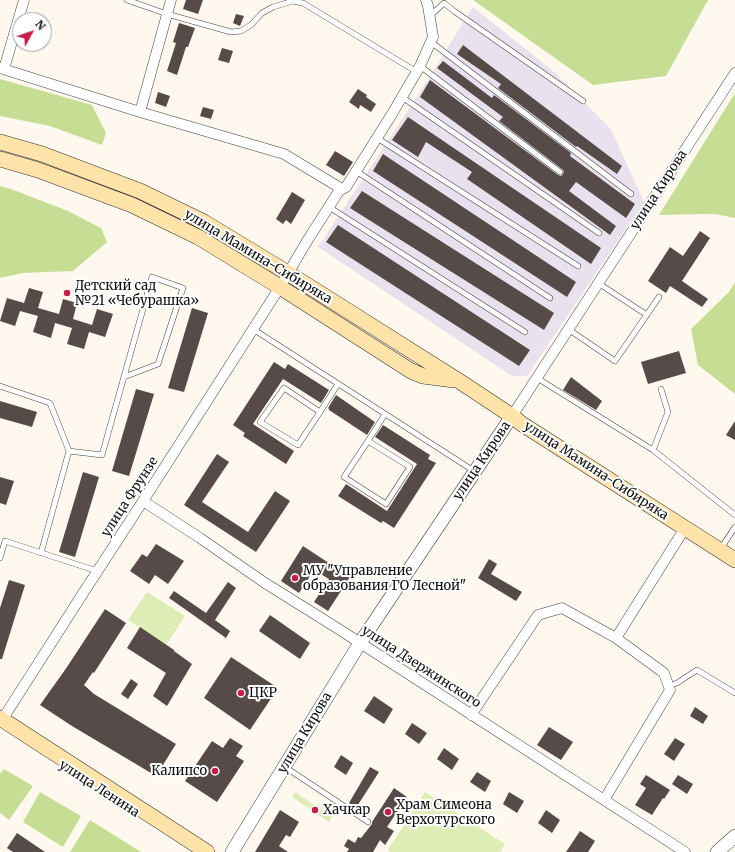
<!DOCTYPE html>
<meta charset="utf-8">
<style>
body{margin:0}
#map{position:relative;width:735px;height:852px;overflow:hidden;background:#fff8ee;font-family:Merriweather,serif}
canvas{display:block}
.north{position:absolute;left:12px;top:12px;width:40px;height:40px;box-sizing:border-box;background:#fff;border:1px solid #9f9f9f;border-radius:50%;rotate:50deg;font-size:11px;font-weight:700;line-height:16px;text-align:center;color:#0e0e0e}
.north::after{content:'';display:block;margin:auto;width:14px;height:18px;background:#c81b4a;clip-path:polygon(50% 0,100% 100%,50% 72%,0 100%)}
</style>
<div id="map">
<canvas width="735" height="852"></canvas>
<div class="north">N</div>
</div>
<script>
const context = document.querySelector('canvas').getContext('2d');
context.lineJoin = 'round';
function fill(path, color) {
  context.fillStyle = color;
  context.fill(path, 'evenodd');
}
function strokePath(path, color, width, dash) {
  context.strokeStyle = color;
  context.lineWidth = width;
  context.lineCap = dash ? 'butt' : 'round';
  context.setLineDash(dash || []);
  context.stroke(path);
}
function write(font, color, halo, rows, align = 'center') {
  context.font = font + ' Merriweather,serif';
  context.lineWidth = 4;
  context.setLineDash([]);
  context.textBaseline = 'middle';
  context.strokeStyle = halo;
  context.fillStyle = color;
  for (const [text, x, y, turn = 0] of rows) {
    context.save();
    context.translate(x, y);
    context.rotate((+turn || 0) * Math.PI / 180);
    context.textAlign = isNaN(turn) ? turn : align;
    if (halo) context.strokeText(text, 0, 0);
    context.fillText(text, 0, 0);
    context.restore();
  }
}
const industrial = new Path2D(`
 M473 7 553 71 611 129 644 202 527 376H512L318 247 422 89Z`);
const green = new Path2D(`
 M147 592 185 616 166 645 128 620Z
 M295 792 332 817 329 822 292 797Z
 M425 792 505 844 500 852H391L388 850Z`);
const forest = new Path2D(`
 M473 0H708L666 76 593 85Z
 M0 79 92 105 106 133 102 145 50 126 0 116Z
 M735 93V218L715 214H706L659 215Z
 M0 186 11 189 68 211 101 228 107 242 73 271 22 273 0 278Z
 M735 282V394L698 365 691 329 729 292Z
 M4 769 33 786 9 820 0 813V774Z
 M40 792 81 816 63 847 23 822Z
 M90 820 141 852H70Z`);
const building = new Path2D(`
 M186 0H203L198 14 183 9Z
 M236 14 244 16 240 26 233 23Z
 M179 23 195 28 188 47H186L177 75 167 71 176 43 173 42Z
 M463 45 622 166 617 174 577 146 576 147 498 88 501 84 457 54Z
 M222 48 233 51 229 63 218 60Z
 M443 61 492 98 494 95 571 153 570 156 635 204 626 218 576 182 569 191 616 226 610 235 420 97 430 80 558 175 561 176 563 174 564 171 562 169 499 121 503 117 437 68Z
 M358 89 367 95 366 97 376 104 371 112 360 105 359 109 349 102Z
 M158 92 170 96 166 107 155 103Z
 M203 107 214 110 211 119 200 116Z
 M408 117 601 248 591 264 467 179 472 172 426 142 418 157 392 140Z
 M335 151 353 162 344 176 326 165Z
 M383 154 576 282 567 297 373 171Z
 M362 191 554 313 544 330 350 208Z
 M292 192 305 200 291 224 286 220 283 224 276 219Z
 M338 225 530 350 519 366 326 242Z
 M700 231 710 238 682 281 708 299 702 307 670 286 666 293 648 281 670 247 683 256Z
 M29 288 43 292 38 308 59 314 63 299 77 303 73 319 92 325 97 309 113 314 105 337 89 332 84 349 67 344 72 328 55 323 51 338 33 332 38 316 20 311 15 326 0 321 7 298 24 303Z
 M192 308 208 313 184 392 168 388Z
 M679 351 686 373 648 384 641 362Z
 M274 362 285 369 288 364 329 390 321 403 283 379 253 424 294 451 286 464 243 436 245 433 233 425Z
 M571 377 602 401 596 410 563 390Z
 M136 389 154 394 129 476 112 471Z
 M336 395 375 422 367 435 329 410V409L328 408Z
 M0 401 37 412 32 427 0 418Z
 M735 421V440L726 435Z
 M383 425 430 455 428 459 436 463 394 528 383 521 381 523 338 496 346 484 387 511 417 464 375 437Z
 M217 454 229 462 202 502 248 532 275 491 290 501 256 552 184 505Z
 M83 472 99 477 75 557 59 552Z
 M0 477 14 481 6 505 0 503Z
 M156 544 184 561 168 584 155 575 149 584 130 571 142 554 147 557Z
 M303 546 350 577 328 611 314 602 329 579 314 570 299 593 281 581Z
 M489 559 497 564 491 574 522 592 516 601 478 578Z
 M9 580 25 585 2 659H0V608Z
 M228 582 236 588 215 620 230 631 226 638 169 598 174 591 206 613Z
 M105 609 126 623 94 673 93 672 84 685 94 694 176 744 156 776 72 726 40 705 67 667Z
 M270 615 310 643 300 659 259 631Z
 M140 627 174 650V651L192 664 167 706 153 696 166 673 127 648Z
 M231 657 278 688 250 730 204 698Z
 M131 679 138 684 128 699 121 694Z
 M374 696 393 709 384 724 364 711Z
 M695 707 708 716 703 724 690 716Z
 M412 723 427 733 419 744 405 734Z
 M549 727 573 742 561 760 537 745Z
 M230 738 243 746 236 756 244 761 217 802 185 781 212 741 223 748Z
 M675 738 685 744 674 761 664 754Z
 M444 748 459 759 452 770 437 759Z
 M341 755 353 763 346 775 334 767Z
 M370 767 379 772 356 808 349 803Z
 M477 772 491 781 485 792 470 782Z
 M646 775 670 790 664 799 663 798 652 815 635 805 646 788 640 784Z
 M678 775 693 784 687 794 672 784Z
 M394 788 407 797 387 827 394 831 385 845 380 840 373 852H347L349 849 344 846 348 839 355 843 358 837 361 838 372 824V822Z
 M509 792 524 801 517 813 503 804Z
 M280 810 299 822 290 837 286 835 279 846 288 852H255Z
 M546 810 560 820 552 833 538 823Z
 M580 831 595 841 588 852H566Z
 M17 833 45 852H13L7 848Z`);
const service = new Path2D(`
 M127 0 167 14 231 32 241 31 251 25 262 13 273 7 293 1 303 3 417 72
 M430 16 444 3 454 11 583 101
 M431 42 631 194
 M420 66 560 172
 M402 97 599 233
 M377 138 578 266
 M356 171 550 298
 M329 207 525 332
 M598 283 647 315
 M253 329 474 471
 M568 329 615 361 659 297
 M537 378 653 450 735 515
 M0 386 50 403 69 451
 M320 412 298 445 260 422 284 388 320 412 338 384
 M368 441 344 477 386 504 410 467 368 441 385 414
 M653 450 668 412 661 389
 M720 550 735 527
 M41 553 69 451 102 455 152 277 183 288 158 364 124 377
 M0 558 5 541 97 571
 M669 686 677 683 697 670 735 693
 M285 767 368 822`);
const minor = new Path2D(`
 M0 68 140 112 284 154 342 189
 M4 69 24 0
 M140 112 171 0
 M512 416 735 73
 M143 501 200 538 265 583 337 628 685 852
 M471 715 538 615 562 608 616 638
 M2 720 80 598 143 501 280 287 307 241 339 191 346 187 392 114 420 66 433 37 428 6 426 0
 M604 800 670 690 664 673 616 638 685 528`);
const tertiary = new Path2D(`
 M232 852 360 643 512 416
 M717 852 735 836`);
const secondary = new Path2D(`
 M0 142 42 154 140 191 204 222 288 273 459 381 512 416 522 424 735 560
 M0 159 38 170 132 205 198 237 280 287 411 371 423 376 454 380
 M0 718 207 852`);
const markers = [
 [67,293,4,"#c81b4a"],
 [295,578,4,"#c81b4a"],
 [241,693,4,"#c81b4a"],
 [215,771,4,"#c81b4a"],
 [315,810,4,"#c81b4a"],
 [388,812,4,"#c81b4a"]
];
const streetNames = [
 ["улица Кирова",659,190,-57],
 ["улица Мамина-Сибиряка",258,257,31],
 ["улица Кирова",482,461,-56],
 ["улица Мамина-Сибиряка",596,471,33],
 ["улица Фрунзе",130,497,-57],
 ["улица Дзержинского",421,667,33],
 ["улица Кирова",305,733,-59],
 ["улица Ленина",99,789,33]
];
const poiNames = [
 ["Детский сад",75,286],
 ["№21 «Чебурашка»",75,301],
 ["МУ \"Управление",303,571],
 ["образования ГО Лесной\"",303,586],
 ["ЦКР",249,693],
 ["Калипсо",207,771,"right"],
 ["Храм Симеона",396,805],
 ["Верхотурского",396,820],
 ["Хачкар",323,810]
];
fill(industrial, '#e9e1ed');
fill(green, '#deecb5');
fill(forest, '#c5de93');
fill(building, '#574b49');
strokePath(service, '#414141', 6);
strokePath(minor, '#414141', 11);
strokePath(tertiary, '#414141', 14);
strokePath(secondary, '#303030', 16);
strokePath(service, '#fff', 5);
strokePath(minor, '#fff', 10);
strokePath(tertiary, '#fff', 13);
strokePath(secondary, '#ffe3a9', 15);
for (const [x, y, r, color] of markers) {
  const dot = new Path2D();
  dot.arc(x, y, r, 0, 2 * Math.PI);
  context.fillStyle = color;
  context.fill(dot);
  strokePath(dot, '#fff', 1.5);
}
write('13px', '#0e0e0e', '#fff', streetNames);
write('13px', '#0e0e0e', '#fff', poiNames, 'left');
</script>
